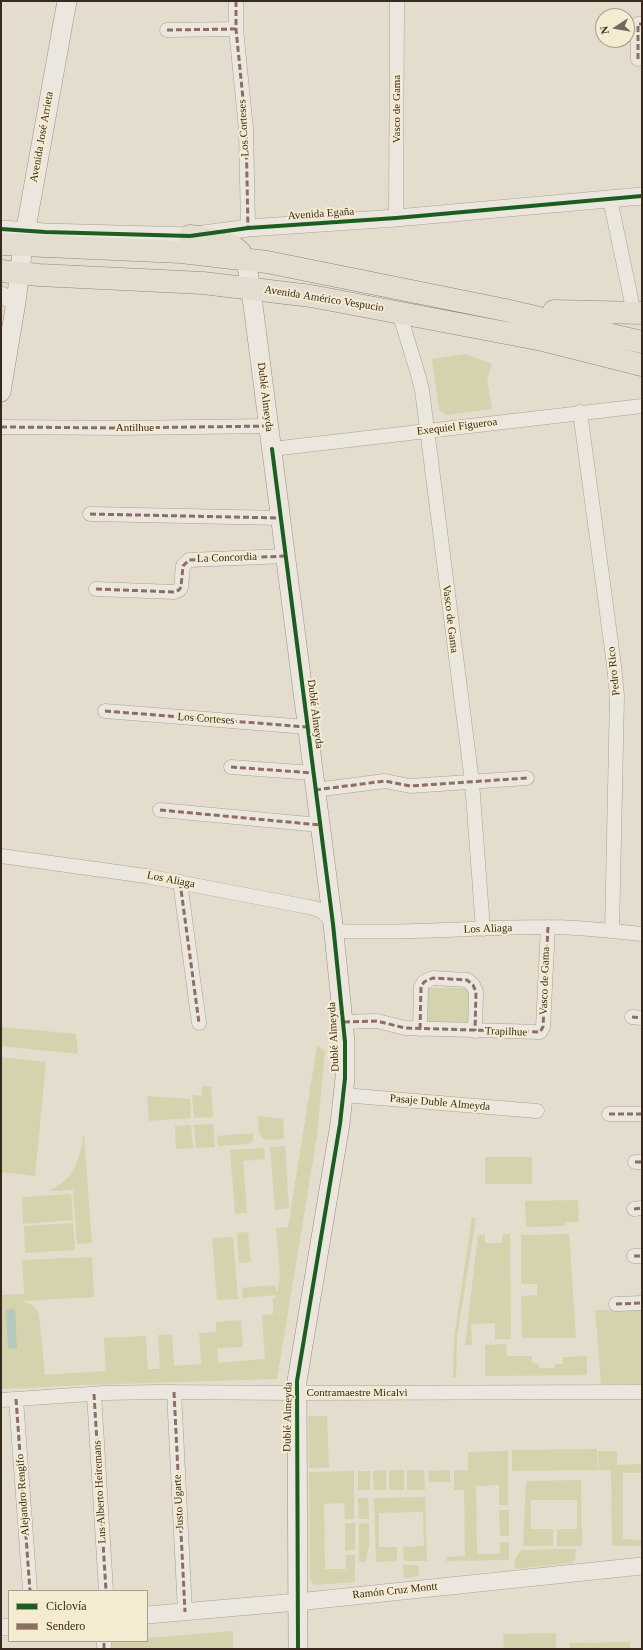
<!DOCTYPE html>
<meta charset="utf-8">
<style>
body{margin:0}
#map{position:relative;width:643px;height:1650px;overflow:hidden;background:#e4dccc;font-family:Georgia,serif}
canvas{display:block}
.frame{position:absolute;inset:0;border:2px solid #372a1d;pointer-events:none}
.legend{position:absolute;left:8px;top:1590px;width:140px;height:52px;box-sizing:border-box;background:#f5ebd1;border:1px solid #a99e89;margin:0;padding:5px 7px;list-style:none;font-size:12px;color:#372a1d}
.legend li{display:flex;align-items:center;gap:8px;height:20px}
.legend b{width:20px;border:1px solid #a99e89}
.north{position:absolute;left:595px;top:8px;width:40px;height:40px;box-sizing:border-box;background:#f5ebd1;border:1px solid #a99e89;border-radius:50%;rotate:258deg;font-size:11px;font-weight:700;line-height:16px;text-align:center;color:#372a1d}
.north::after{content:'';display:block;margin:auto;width:14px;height:18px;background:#74685a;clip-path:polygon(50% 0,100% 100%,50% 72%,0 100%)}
</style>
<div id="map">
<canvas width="643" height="1650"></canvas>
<div class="frame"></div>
<ul class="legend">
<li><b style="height:5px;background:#1b5e20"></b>Ciclovía</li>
<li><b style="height:5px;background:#8d6e63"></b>Sendero</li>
</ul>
<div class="north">N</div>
</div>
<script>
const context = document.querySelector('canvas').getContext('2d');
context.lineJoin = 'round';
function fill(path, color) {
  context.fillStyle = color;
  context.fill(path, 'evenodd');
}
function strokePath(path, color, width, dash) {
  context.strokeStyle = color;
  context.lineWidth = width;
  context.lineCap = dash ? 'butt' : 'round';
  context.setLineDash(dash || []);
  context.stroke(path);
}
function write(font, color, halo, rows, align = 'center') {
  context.font = font + ' Georgia,serif';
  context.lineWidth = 4;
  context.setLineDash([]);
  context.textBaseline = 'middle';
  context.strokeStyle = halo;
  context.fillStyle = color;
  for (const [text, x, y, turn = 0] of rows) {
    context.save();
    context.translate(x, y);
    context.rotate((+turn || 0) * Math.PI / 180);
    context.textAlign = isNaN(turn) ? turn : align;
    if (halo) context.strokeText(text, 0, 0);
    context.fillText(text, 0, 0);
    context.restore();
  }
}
const green = new Path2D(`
 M465 354 492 364 487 380 492 409 447 415 439 410 432 359Z
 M426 988H470L469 1022H425Z
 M1 1027 76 1034 78 1054 1 1046Z
 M317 1046 325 1051 317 1136 277 1379 83 1385 1 1389V1295L24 1294 22 1260 92 1257 94 1297 24 1301V1302C32 1304 36 1307 39 1314L45 1375 106 1371 104 1338 146 1336 148 1369H160L158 1335 172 1334 174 1366 201 1364 199 1333 216 1332V1322L241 1320 243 1347 217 1348 218 1363 265 1359 262 1315 273 1314V1298L276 1297V1295L243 1298 242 1288 275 1285 277 1294 280 1275 276 1228 288 1227Z
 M1 1057 46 1062 35 1176 1 1172Z
 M202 1086 211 1087 213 1117 194 1118 192 1095 201 1096Z
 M147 1096 190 1099 191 1118 149 1121Z
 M258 1116 283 1119 284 1139C259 1141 259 1141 258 1116Z
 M213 1124 215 1147 196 1148 194 1125Z
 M191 1125 193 1148 176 1149 175 1126Z
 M253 1133V1141L248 1144 218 1146 217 1136Z
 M83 1135H84L92 1243 77 1244 73 1190 48 1191C72 1182 81 1159 83 1135Z
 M285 1146 289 1208 275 1210 270 1147Z
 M264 1148 265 1159 243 1161 247 1213 235 1214 230 1150Z
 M485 1157H532V1184H485Z
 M71 1194 73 1220 23 1224 22 1197Z
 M578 1200 579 1222H565V1226L526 1227 525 1201Z
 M472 1218H476L457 1337 456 1377H453L454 1337Z
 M73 1223 75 1250 25 1253 24 1226Z
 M248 1232 251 1262 239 1263 237 1233Z
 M485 1234V1243H502L503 1234H510L511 1339H495V1323L471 1324 472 1345H465L478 1235Z
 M569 1234 576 1338H522L521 1296 537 1295V1284H521V1235Z
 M233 1237 238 1299 217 1300 212 1238Z
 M642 1309V1384H601L595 1310Z
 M506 1344 507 1356H532V1363L539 1364V1368H555V1364H563V1357L587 1356V1375L485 1376V1345Z
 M308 1416H327L329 1468H309Z
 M597 1449 598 1470 512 1471V1450Z
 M508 1451V1505H499V1485L476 1486 477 1554H500V1542H509V1560L446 1561V1557L465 1556 464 1490H454V1470H468V1452Z
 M598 1451H617V1465L642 1464V1473H623V1539L642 1540V1546H612L611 1470H599Z
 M386 1470V1490H374L373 1471Z
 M389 1470H404V1490H389Z
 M407 1470H424L425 1490H407Z
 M450 1470V1482H429L428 1471Z
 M354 1471V1519H345L344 1503 324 1504 325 1569H346V1555H355V1582L314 1585 310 1580 309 1472Z
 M358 1471H370V1490H358Z
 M581 1480 582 1546H557V1529H577V1500H531V1529H553V1546H523L526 1481Z
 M425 1497 427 1561H404L403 1547 424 1546 423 1512 379 1513V1547H397V1561L376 1562 374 1498Z
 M358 1498H368L369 1519H359Z
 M499 1510H509V1536H500Z
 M355 1523V1550H345V1523Z
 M369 1523V1544L366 1562H359V1524Z
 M576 1549 575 1560 571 1563 514 1569 515 1559 521 1550Z
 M403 1565H418L419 1576 404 1578Z
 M233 1631V1649H112V1641H147V1638Z
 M556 1633V1649H504L503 1634Z
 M630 1642V1648H570L569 1643Z`);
const water = new Path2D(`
 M15 1309 17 1348 8 1349 6 1310Z`);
const minor = new Path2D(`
 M236 1V29L246 129 248 228
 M167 30 236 29
 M638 59V24H642
 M610 199 634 313
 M396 218 397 1
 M399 312 417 371 422 390 472 782 483 929
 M580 412 614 665 617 696 612 931
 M1 427 122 428 269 426
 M272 449 642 406
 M90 514 281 518
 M96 589 174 592 179 590 181 587 183 566 189 560 286 556
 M105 711 307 727
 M231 767 313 773
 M315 790 385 781 410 786 527 778
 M160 810 320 825
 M1 856 146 876 309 907C321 909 327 914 333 924
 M180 882 199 1023
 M334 931C405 934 476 927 548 927 579 927 611 931 642 934
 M632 1017 642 1018
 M344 1022 377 1021 405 1028 540 1032 543 1027 548 927
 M420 1029 421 987 424 982 433 978 467 980 473 985 476 992 475 1031
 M343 1095 537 1111
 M609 1114H642
 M635 1162H642
 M634 1209 642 1208
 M634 1256H642
 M616 1304 642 1303
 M174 1392 185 1612
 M94 1394 106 1591
 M16 1399 30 1591
 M1 1400 105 1393 158 1392 296 1393 642 1392
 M104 1649V1641`);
const tertiary = new Path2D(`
 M1 229 45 232 190 236 248 228 396 218 642 196
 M1 295 16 302
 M147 1615 297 1602 642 1566
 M1 1627H9`);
const secondary = new Path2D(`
 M246 259 253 305 333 924 345 1042V1078L340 1124 297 1381 298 1649
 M1 392 16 302 23 245 67 1`);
const primary = new Path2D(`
 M190 236C207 238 227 240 240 252
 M1 244 181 252 267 262 505 310 642 342
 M1 271 39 275 203 283 311 296 543 340 642 365
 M554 311 642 313`);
const quiet = new Path2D(`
 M236 1V29L246 129 248 228
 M167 30 236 29
 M638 59V24H642
 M1 427 122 428 269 426
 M90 514 281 518
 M96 589 174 592 179 590 181 587 183 566 189 560 286 556
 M105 711 307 727
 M231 767 313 773
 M315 790 385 781 410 786 527 778
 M160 810 320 825
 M180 882 199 1023
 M632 1017 642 1018
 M344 1022 377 1021 405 1028 540 1032 543 1027 548 927
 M420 1029 421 987 424 982 433 978 467 980 473 985 476 992 475 1031
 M609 1114H642
 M635 1162H642
 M634 1209 642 1208
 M634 1256H642
 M616 1304 642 1303
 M174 1392 185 1612
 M94 1394 106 1591
 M16 1399 30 1591
 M104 1649V1641`);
const cycleway = new Path2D(`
 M1 229 45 232 190 236 248 228 396 218 642 196
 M272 449 333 924 345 1042V1078L340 1124 297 1381 298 1649`);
const streetNames = [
 ["Vasco de Gama",397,109,-90],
 ["Los Corteses",244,128,-93],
 ["Avenida José Arrieta",42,137,-80],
 ["Avenida Egaña",321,214,-4],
 ["Avenida Américo Vespucio",324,299,9],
 ["Dublé Almeyda",265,397,83],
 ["Exequiel Figueroa",457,427,-7],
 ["Antilhue",135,428],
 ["La Concordia",227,558,-2],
 ["Vasco de Gama",450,619,83],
 ["Pedro Rico",614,671,-96],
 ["Dublé Almeyda",315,714,83],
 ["Los Corteses",206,719,4],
 ["Los Aliaga",171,880,11],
 ["Los Aliaga",488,929,-2],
 ["Vasco de Gama",545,981,-88],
 ["Trapilhue",506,1032,2],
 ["Dublé Almeyda",334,1037,-93],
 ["Pasaje Duble Almeyda",440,1103,5],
 ["Contramaestre Micalvi",357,1393],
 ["Dublé Almeyda",288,1417,-89],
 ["Lus Alberto Heiremans",100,1492,-93],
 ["Alejandro Rengifo",23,1495,-94],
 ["Justo Ugarte",179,1502,-93],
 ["Ramón Cruz Montt",395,1591,-6]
];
fill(green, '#d4d3ae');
fill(water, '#b7c8be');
strokePath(minor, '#a9a195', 15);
strokePath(tertiary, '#a9a195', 18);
strokePath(secondary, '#989085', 20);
strokePath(primary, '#8e877c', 23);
strokePath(minor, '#ece7de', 14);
strokePath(tertiary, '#ece7de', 17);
strokePath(secondary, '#ece7de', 19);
strokePath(primary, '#e3ddcf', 22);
strokePath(quiet, '#8d6e63', 3, [6, 3]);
strokePath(cycleway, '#1b5e20', 4);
write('11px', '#372a1d', '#f5ebd1', streetNames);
</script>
